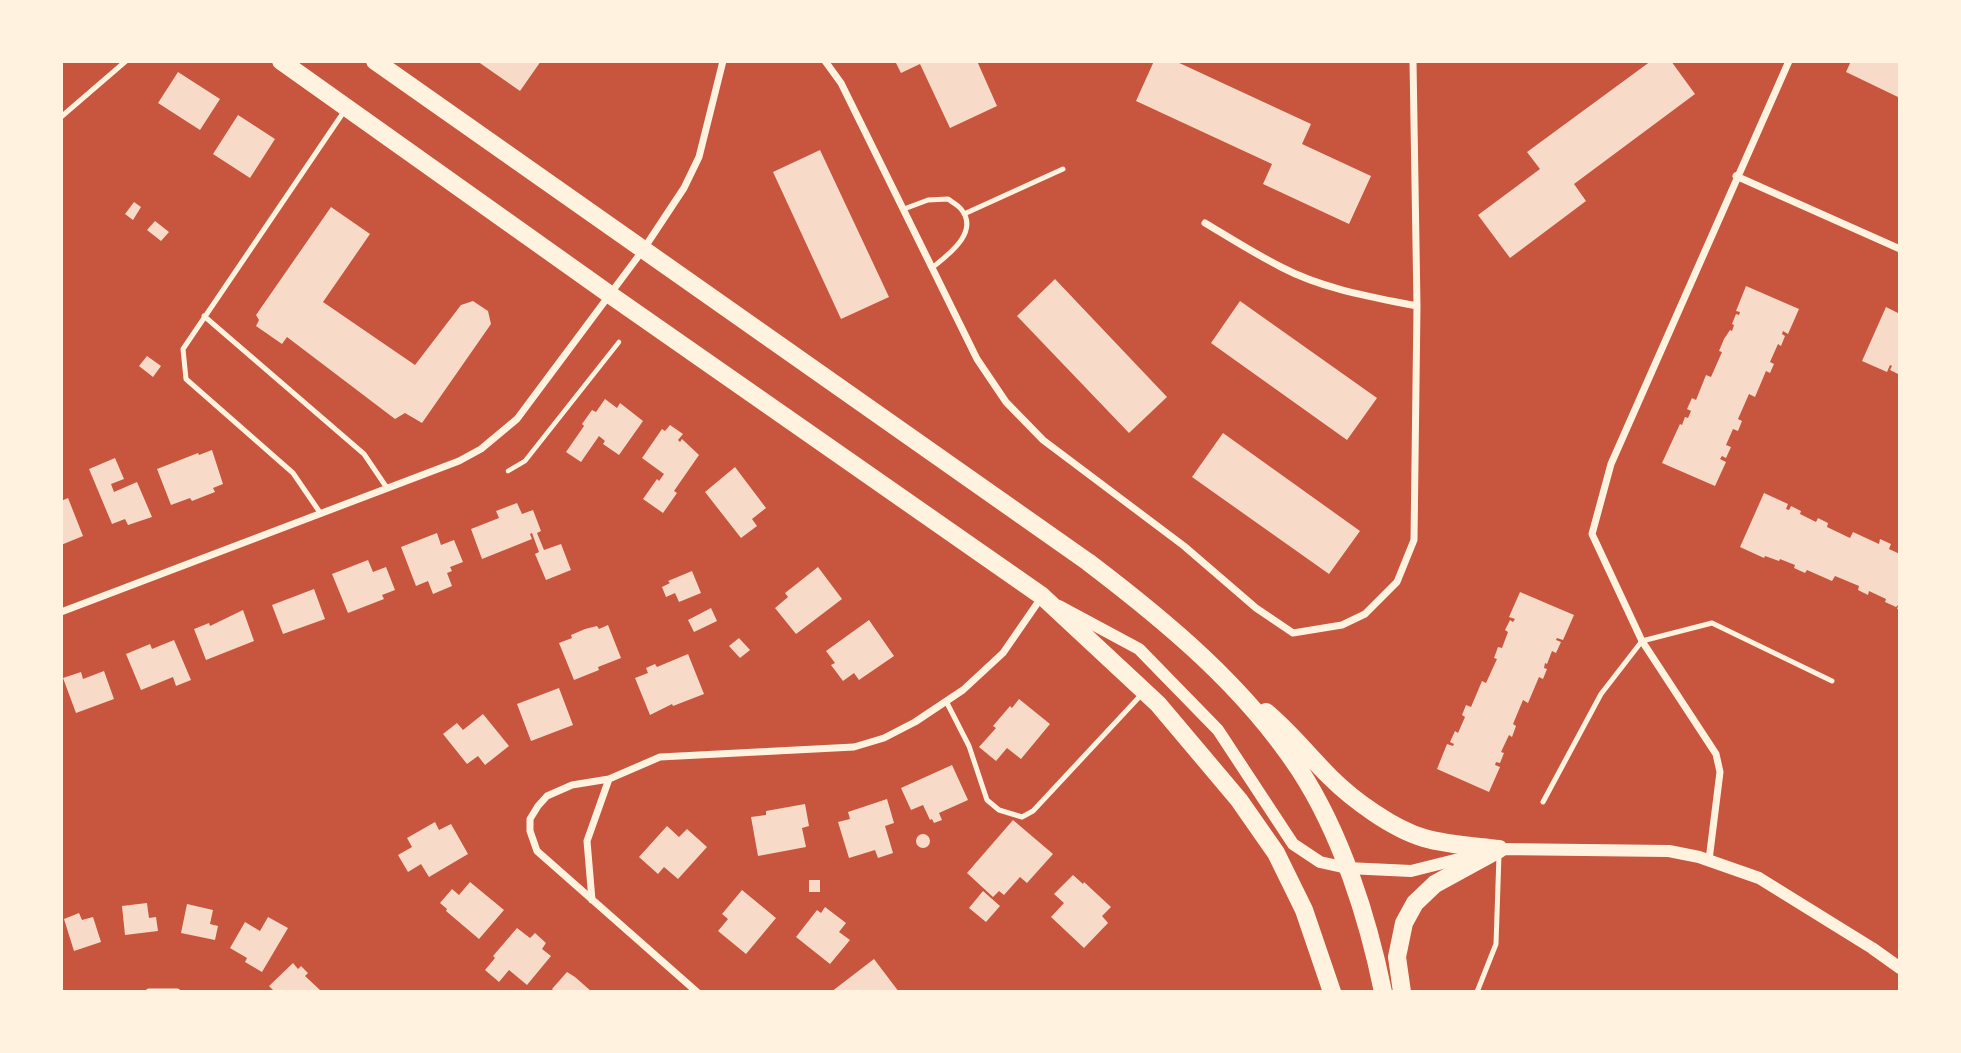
<!DOCTYPE html>
<style>
body{margin:0}
#map{position:relative;width:1961px;height:1053px;overflow:hidden;background:#c8553d;font-family:Arial,sans-serif}
canvas{display:block}
.frame{position:absolute;inset:0;border:63px solid #fff3e0;pointer-events:none}
</style>
<div id="map">
<canvas width="1961" height="1053"></canvas>
<div class="frame"></div>
</div>
<script>
const context = document.querySelector('canvas').getContext('2d');
context.lineJoin = 'round';
function fill(path, color) {
  context.fillStyle = color;
  context.fill(path, 'evenodd');
}
function strokePath(path, color, width, dash) {
  context.strokeStyle = color;
  context.lineWidth = width;
  context.lineCap = dash ? 'butt' : 'round';
  context.setLineDash(dash || []);
  context.stroke(path);
}
const building = new Path2D(`
 M477 61H541L520 91Z
 M895 61H977L997 106 950 128 920 64 901 73Z
 M1154 61H1175L1311 124 1302 144 1371 176 1349 224 1263 184 1272 164 1136 101Z
 M1651 61H1671L1695 94 1574 184 1586 201 1510 258 1478 215 1540 169 1527 152Z
 M1851 61H1900V92L1898 97 1846 72Z
 M178 72 220 99 200 130 158 103Z
 M238 115 275 139 250 178 213 154Z
 M820 150 889 297 841 319 773 172Z
 M134 202 141 207 133 220 125 214Z
 M331 207 370 234 323 302 415 365 461 305 473 301 488 311 491 324 422 423 405 413 395 419 287 337 282 344 256 326 259 320 256 315Z
 M155 221 169 232 161 241 147 230Z
 M1055 279 1167 397 1129 433 1017 316Z
 M1746 286 1799 309 1788 334 1783 331 1782 334 1785 336 1781 346 1778 344 1770 362 1774 364 1770 373 1766 371 1755 397 1749 394 1738 419 1742 421 1738 431 1733 429 1726 445 1731 447 1726 458 1722 456 1720 459 1726 462 1715 486 1662 463 1680 424 1682 425 1685 417 1688 418 1691 411 1687 409 1692 398 1696 400 1706 375 1711 377 1722 352 1719 351 1724 339 1730 330 1732 331 1734 325 1732 324 1736 314 1739 315 1740 312 1736 311Z
 M1240 301 1377 398 1347 440 1211 343Z
 M1886 307 1900 314V375L1890 370 1892 366 1890 365 1887 372 1862 361Z
 M147 356 161 366 153 377 139 366Z
 M605 399 617 408 620 403 643 421 619 455 603 444 605 441 599 436 581 462 566 452 584 426 582 424 592 410 596 412Z
 M670 425 683 434 678 440 680 442 682 439 699 455 674 491 677 493 663 513 643 499 657 479 659 481 664 474 642 458 662 429 665 431Z
 M1223 433 1360 531 1329 574 1192 477Z
 M212 450 223 484 213 488 215 492 192 501 190 498 171 505 157 469 198 453 199 455Z
 M115 458 124 479 111 484 114 492 137 482 152 517 128 525 125 519 112 524 89 469Z
 M735 467 766 508 752 519 757 526 741 538 705 492Z
 M1764 493 1788 504 1786 509 1789 510 1791 506 1801 511 1800 514 1816 522 1818 518 1828 523 1827 527 1850 538 1853 532 1879 544 1880 539 1891 544 1889 549 1900 554V610L1897 609 1899 604 1896 607 1885 602 1886 599 1869 591 1868 595 1858 590 1859 586 1835 576 1832 581 1807 570 1805 573 1794 568 1795 565 1780 559 1779 561 1765 556 1764 558 1740 547Z
 M68 498 83 536 61 545V501Z
 M517 503 522 514 533 510 541 531 537 533 544 550 561 544 571 570 546 580 535 554 539 552 532 533 530 534 532 539 482 559 471 529 499 518 496 511Z
 M437 533 441 545 454 540 463 562 450 567 452 571 447 573 452 586 433 594 428 581 416 586 401 547Z
 M368 560 373 572 386 567 395 590 382 595 384 599 348 613 332 574Z
 M818 567 842 599 796 634 775 608 788 597 785 593Z
 M692 571 701 593 679 602 675 593 666 597 662 587 670 583 668 581Z
 M314 589 325 619 283 634 272 605Z
 M1520 592 1574 615 1563 640 1557 638 1556 640 1561 642 1556 653 1552 651 1547 664 1545 663 1544 668 1547 669 1543 679 1539 677 1528 703 1523 700 1513 724 1516 726 1512 737 1509 735 1501 752 1504 753 1500 763 1496 762 1495 765 1500 767 1489 792 1437 769 1447 744 1453 746 1454 744 1450 742 1455 731 1458 733 1465 717 1462 715 1466 705 1471 707 1482 681 1486 683 1497 659 1494 658 1498 647 1502 648 1508 632 1505 630 1510 620 1513 622 1515 619 1509 617Z
 M711 608 717 621 694 632 688 620Z
 M243 610 254 641 206 660 194 629 209 623 210 626Z
 M869 620 894 656 859 680 854 673 843 681 831 665 835 663 826 651Z
 M608 625 621 658 598 667 599 670 574 680 559 643 572 638 571 635 585 629 597 626 599 629Z
 M739 638 750 650 740 658 729 646Z
 M174 640 191 680 176 686 173 677 141 690 126 654 150 644 152 649Z
 M688 654 704 694 673 706 672 704 650 715 635 678 648 673 646 668 655 664 657 667Z
 M104 671 114 699 76 713 63 678 81 672 83 679Z
 M559 688 573 725 531 741 517 704Z
 M1019 699 1050 724 1021 759 1007 748 996 761 979 747 996 728 993 726 1010 706 1012 708Z
 M483 714 509 746 485 765 478 756 467 764 443 734 457 723 463 730Z
 M952 765 968 800 939 813 942 820 934 823 932 819 930 820 923 805 911 810 901 788Z
 M887 799 894 823 885 826 893 853 878 858 875 850 849 858 838 822 850 819 848 812Z
 M805 804 809 826 802 828 806 847 758 856 751 817 766 815V811Z
 M1013 820 1053 854 1027 883 1020 877 1004 895 999 891 993 897 967 873Z
 M435 822 439 830 451 824 468 854 429 877 421 864 408 872 398 855 412 847 407 838Z
 M667 826 679 837 687 829 707 847 678 879 664 867 658 874 639 857Z
 M916 841a7 7 0 1 1 14 0a7 7 0 1 1-14 0Z
 M1073 875 1083 884 1084 882 1111 907 1102 916 1108 923 1084 948 1051 917 1064 903 1054 894Z
 M809 880H820V892H809Z
 M470 882 504 910 479 939 446 911 447 909 440 903 452 889 459 895Z
 M742 890 776 918 746 954 718 931 728 919 722 914Z
 M983 891 1000 906 986 922 969 908Z
 M147 903 149 918 156 917 158 931 125 935 122 906Z
 M187 904 213 910 210 924 218 926 215 940 181 933Z
 M825 907 846 923 839 932 850 940 830 964 796 937 817 910 821 913Z
 M79 913 82 920 93 917 101 942 74 951 64 919Z
 M268 917 288 928 262 972 245 962 247 958 230 948 245 922 260 931Z
 M517 928 530 938 535 933 546 943 542 949 551 956 527 985 509 970 499 982 485 970 495 958 493 956Z
 M874 959 899 992H831Z
 M293 963 298 969 301 966 308 973 305 976 320 990 319 992H275L269 986Z
 M567 972 575 977 592 992H555L552 989Z`);
const path = new Path2D(`
 M508 471 525 461 619 342`);
const service = new Path2D(`
 M61 117 126 61
 M904 209 928 200 948 199C952 202 958 205 961 209 980 232 948 255 933 267
 M964 214 1063 169
 M204 316 364 454 387 488
 M321 514 293 473 186 379 183 349 345 110
 M946 701 969 746 987 800 999 810 1022 817 1033 811 1142 694
 M1543 802 1601 694 1642 641 1712 623 1832 681
 M1477 992 1496 944 1499 855`);
const minor = new Path2D(`
 M825 61 841 83 977 359 1006 402 1043 440 1184 546 1256 608 1293 633 1342 625 1365 614 1397 582 1414 540 1417 306 1413 61
 M1736 176 1900 249
 M1205 223C1230 238 1255 254 1281 267 1323 289 1371 297 1417 306
 M61 612 459 461 481 449 517 419 643 250 684 188 699 157 723 61
 M1709 860 1720 772 1716 754 1642 641 1592 534 1611 464 1789 61
 M592 900 587 841 609 779
 M149 992H177
 M697 992 537 851 530 831V819L538 806 547 796 572 785 609 779 660 757 854 747 884 738 915 722 963 690 1003 653 1041 598`);
const tertiary = new Path2D(`
 M1059 606 1139 649 1218 730 1293 844 1320 862 1347 868 1411 871 1499 849 1669 851 1699 857 1759 878 1872 948 1900 968`);
const primary = new Path2D(`
 M281 61 609 294 1042 596 1158 704 1239 800 1276 853 1304 910 1332 992
 M375 61 1088 562C1167 622 1244 686 1299 769 1341 833 1368 918 1383 992
 M1266 712C1290 732 1308 755 1330 777 1353 800 1393 829 1424 838 1448 845 1474 846 1499 849
 M1402 992 1397 957 1404 923 1415 903 1435 884 1499 849`);
fill(building, '#f7dbc8');
strokePath(path, '#fff3e0', 4.5);
strokePath(service, '#fff3e0', 5);
strokePath(minor, '#fff3e0', 7);
strokePath(tertiary, '#fff3e0', 12);
strokePath(primary, '#fff3e0', 18);
</script>
